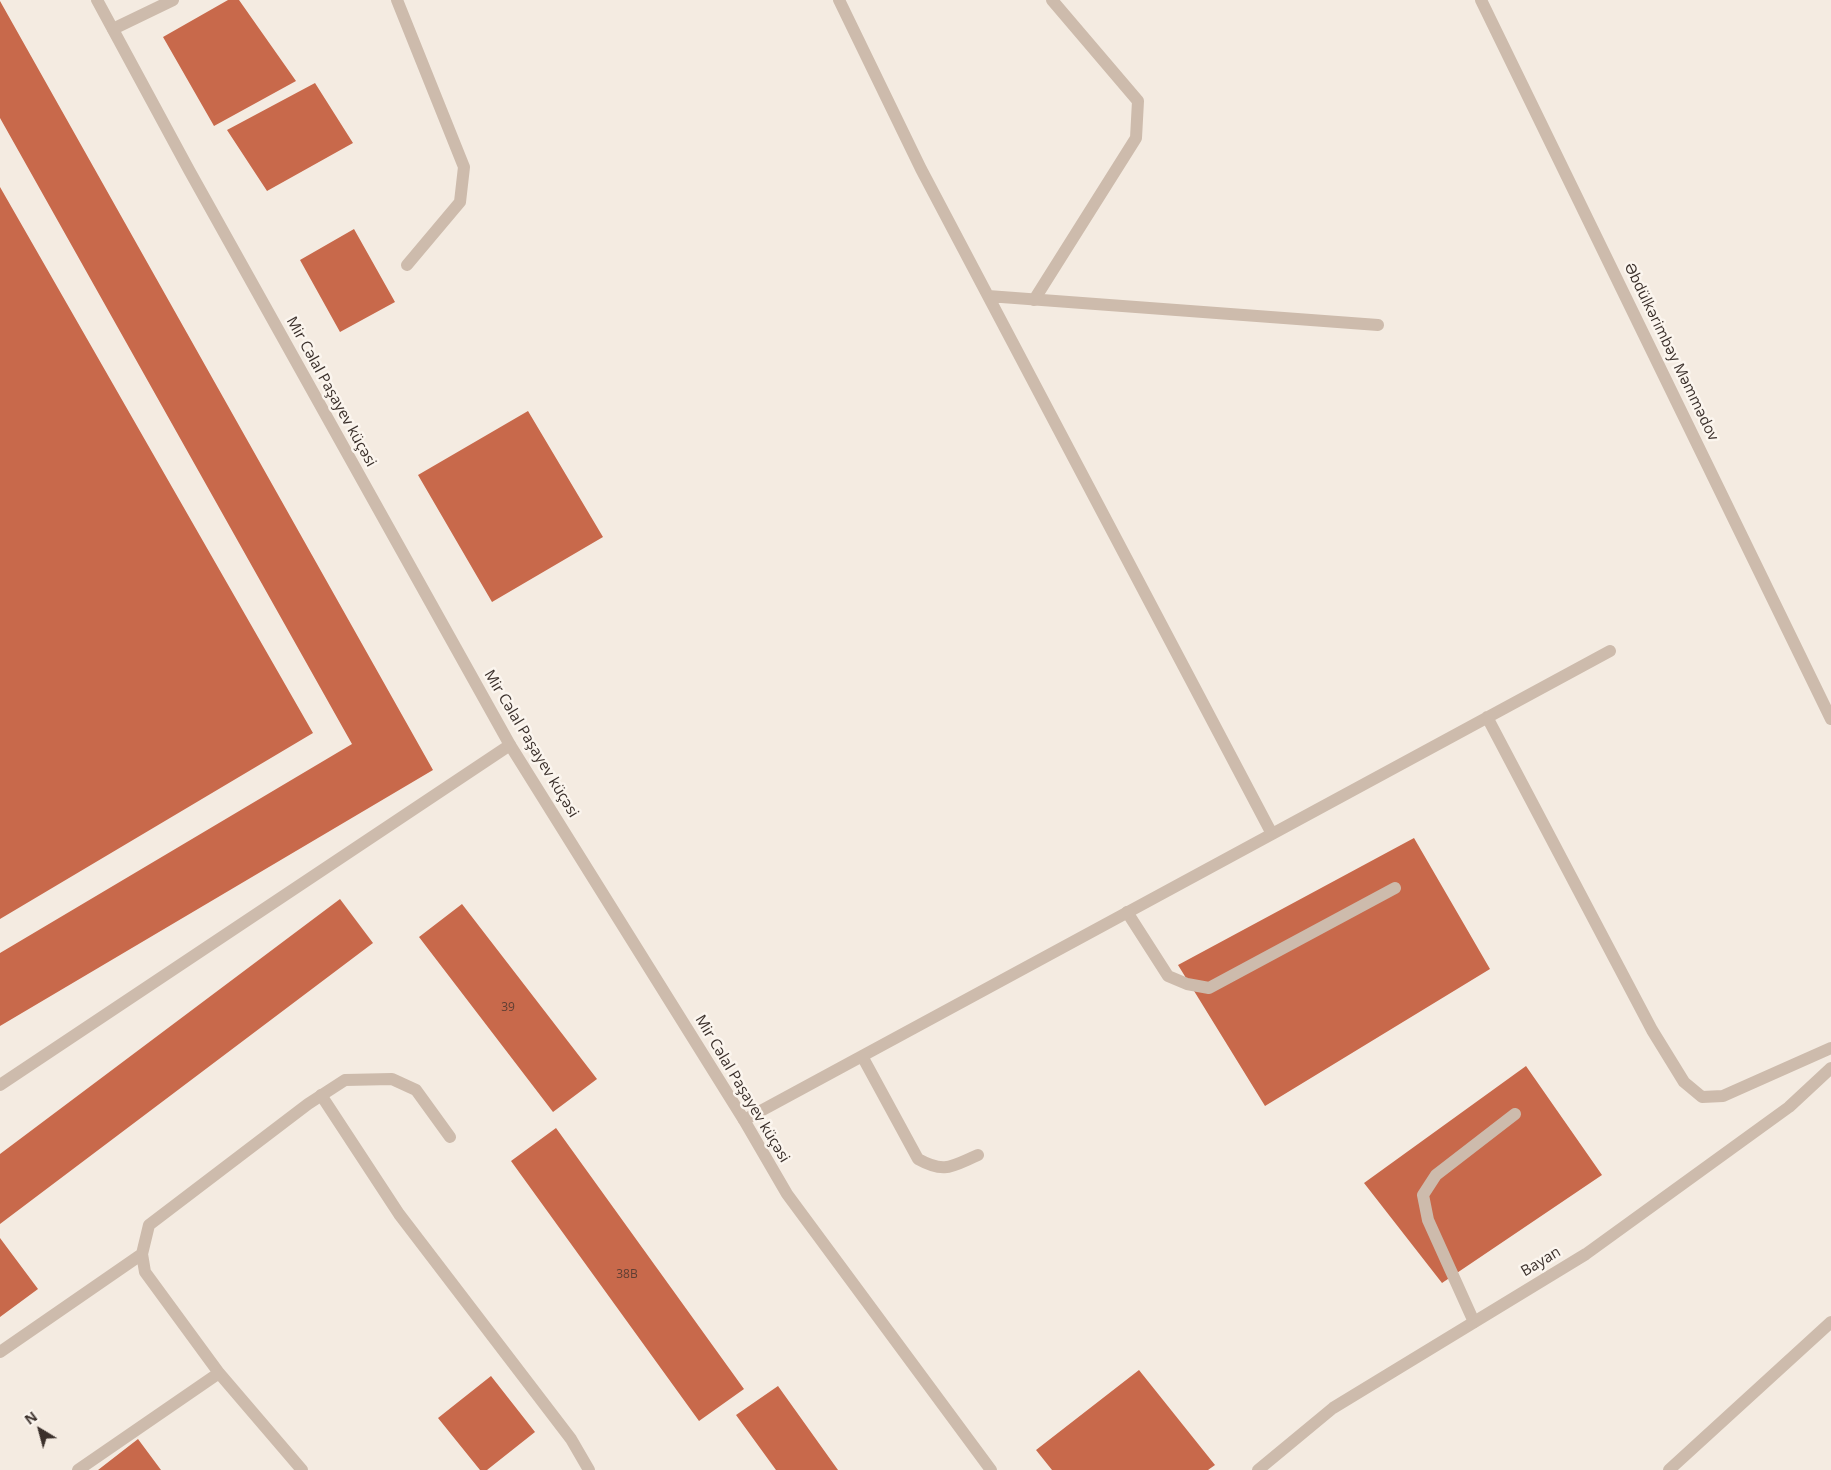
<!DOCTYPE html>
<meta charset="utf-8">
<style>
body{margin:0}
#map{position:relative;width:1831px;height:1470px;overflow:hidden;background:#f4ebe1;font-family:"Open Sans",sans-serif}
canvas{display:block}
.north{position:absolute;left:15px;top:1405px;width:50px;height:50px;-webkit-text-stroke:4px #fbf5ee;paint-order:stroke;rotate:323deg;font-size:14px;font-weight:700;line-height:20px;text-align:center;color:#3b302b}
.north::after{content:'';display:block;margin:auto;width:18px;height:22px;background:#3b302b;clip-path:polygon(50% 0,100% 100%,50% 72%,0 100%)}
</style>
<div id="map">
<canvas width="1831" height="1470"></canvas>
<div class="north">N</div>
</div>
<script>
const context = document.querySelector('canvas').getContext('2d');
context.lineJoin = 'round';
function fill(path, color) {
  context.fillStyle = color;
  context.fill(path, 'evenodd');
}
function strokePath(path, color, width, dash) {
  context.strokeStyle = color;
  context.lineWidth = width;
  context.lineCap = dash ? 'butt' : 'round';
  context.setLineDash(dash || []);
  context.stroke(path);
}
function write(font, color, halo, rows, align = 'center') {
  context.font = font + ' "Open Sans",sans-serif';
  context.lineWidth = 5;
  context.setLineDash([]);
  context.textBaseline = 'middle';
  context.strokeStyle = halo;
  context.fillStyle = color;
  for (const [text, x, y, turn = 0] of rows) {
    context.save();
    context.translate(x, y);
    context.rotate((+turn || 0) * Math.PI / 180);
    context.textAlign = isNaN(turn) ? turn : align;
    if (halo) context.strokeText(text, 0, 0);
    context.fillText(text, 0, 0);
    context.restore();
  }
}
const building = new Path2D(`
 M228 0H239L296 81 214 126 163 37Z
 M0 1 433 770 0 1026V953L352 744 0 118Z
 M315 83 353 143 267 191 227 130Z
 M0 187 313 733 0 919Z
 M354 229 395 302 340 332 300 260Z
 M528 411 603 537 492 602 418 475Z
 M1414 838 1490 969 1265 1106 1178 965Z
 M340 899 373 943 0 1224V1154Z
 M462 904 597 1079 553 1112 419 937Z
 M1526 1066 1602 1175 1442 1283 1364 1183Z
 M556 1128 744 1389 699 1421 511 1161Z
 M0 1238 38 1289 0 1317Z
 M1139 1370 1215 1465 1208 1470H1052L1036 1450Z
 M491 1376 535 1432 487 1470H480L438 1418Z
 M778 1386 838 1470H776L736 1415Z
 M138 1439 161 1470H98Z`);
const service = new Path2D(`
 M397 0 464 167 460 202 407 265
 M1034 300 1136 138 1138 101 1052 0
 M1127 912 1168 976 1187 984 1209 988 1395 888
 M321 1095 399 1214 571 1439 589 1470
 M1474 1322 1428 1220 1423 1195 1436 1175 1515 1114`);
const minor = new Path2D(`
 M839 0 921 169 1272 834
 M1481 0 1831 719
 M113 29 173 0
 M988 296 1378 325
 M1487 717 1652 1030 1684 1082 1702 1097 1723 1096 1831 1048
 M862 1056 918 1159C945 1174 952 1166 978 1155
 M0 1085 510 745
 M744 1120 1610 651
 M0 1352 142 1254
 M78 1470 219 1373
 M302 1470 219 1373 145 1272 142 1254 149 1225 308 1104 345 1080 392 1079 416 1090 450 1137
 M1258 1470 1333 1408 1586 1254 1789 1107 1831 1068
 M1669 1470 1831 1322`);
const tertiary = new Path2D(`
 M97 0 189 170 510 745 744 1120 787 1194 991 1470`);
const numberNames = [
 ["39",508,1008],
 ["38B",627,1275]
];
const streetNames = [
 ["Əbdülkərimbəy Məmmədov",1671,352,64],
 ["Mir Cəlal Paşayev küçəsi",331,392,61],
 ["Mir Cəlal Paşayev küçəsi",531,744,59],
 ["Mir Cəlal Paşayev küçəsi",742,1089,59],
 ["Bayan",1541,1262,-31]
];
fill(building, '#c8694b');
strokePath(service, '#cdbbac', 12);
strokePath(minor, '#cdbbac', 12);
strokePath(tertiary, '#cdbbac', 12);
write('12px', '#5e3e33', null, numberNames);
write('15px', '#3b302b', '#fbf5ee', streetNames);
</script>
